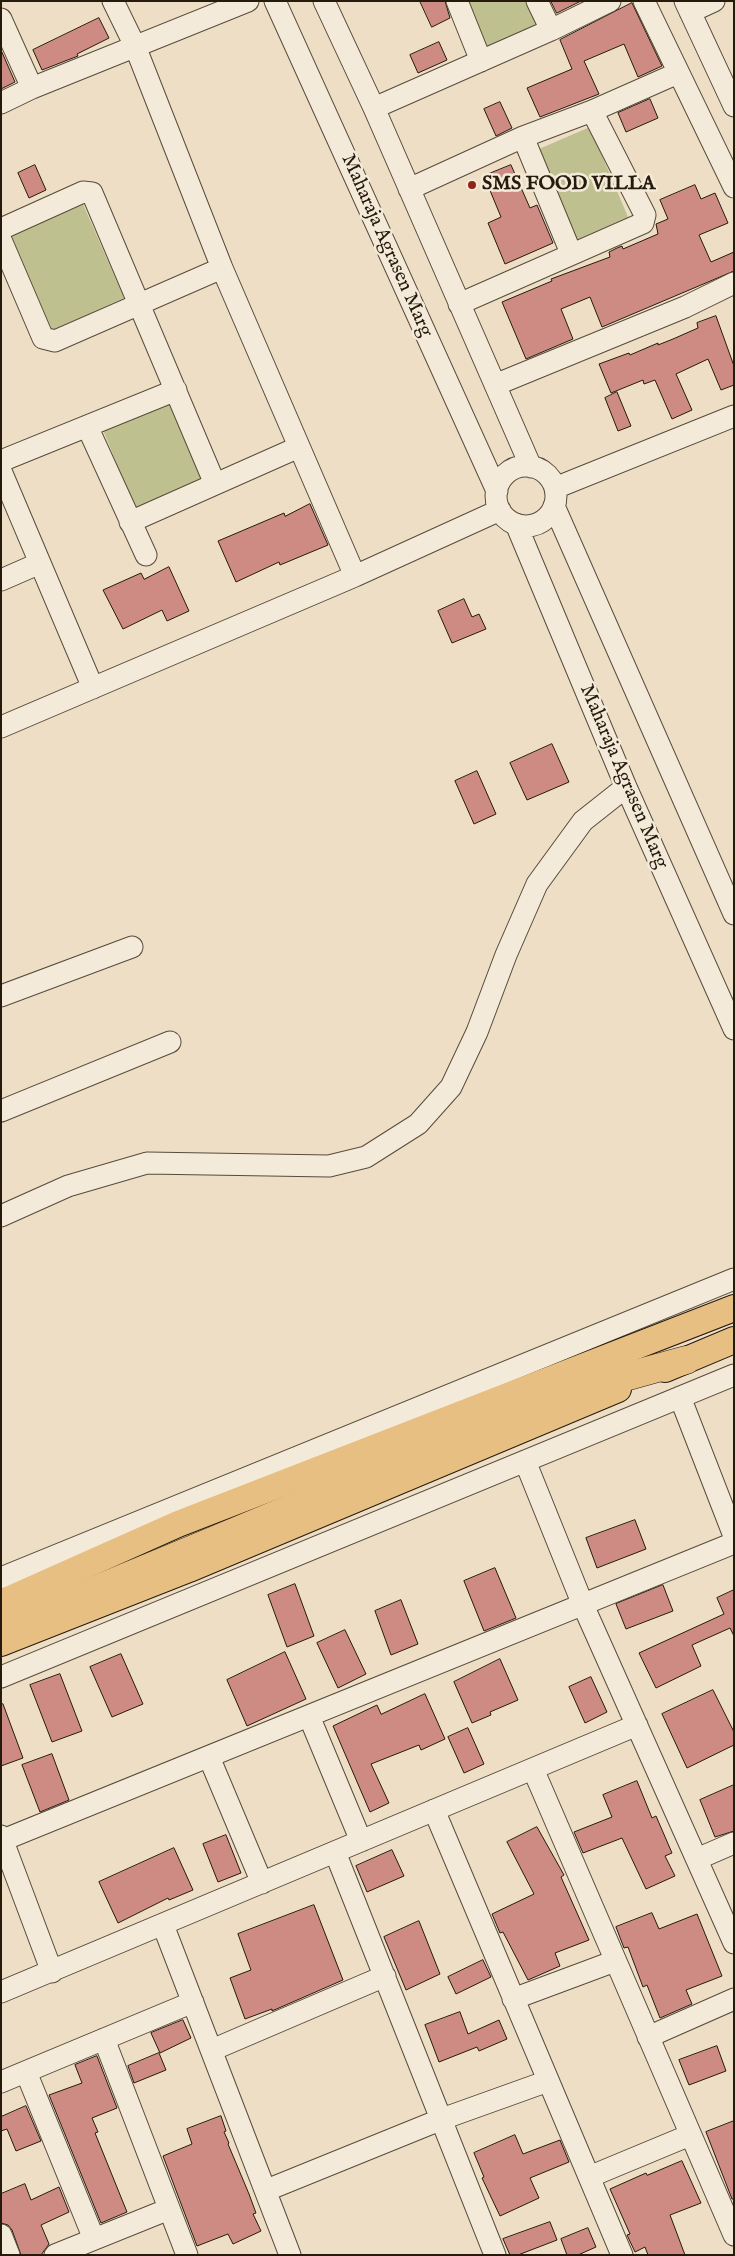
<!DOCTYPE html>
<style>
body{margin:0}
#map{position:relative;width:735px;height:2256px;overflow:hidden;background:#eedec5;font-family:"IM FELL English",serif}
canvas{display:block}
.frame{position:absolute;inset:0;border:2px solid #251a0c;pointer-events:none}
</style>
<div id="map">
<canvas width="735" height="2256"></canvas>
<div class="frame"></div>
</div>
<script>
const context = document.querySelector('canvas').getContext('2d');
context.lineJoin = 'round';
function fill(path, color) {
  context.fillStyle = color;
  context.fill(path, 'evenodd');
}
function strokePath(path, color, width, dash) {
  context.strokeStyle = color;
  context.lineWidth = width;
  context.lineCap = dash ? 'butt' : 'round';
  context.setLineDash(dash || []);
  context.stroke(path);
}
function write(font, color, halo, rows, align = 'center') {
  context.font = font + ' "IM FELL English",serif';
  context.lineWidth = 5;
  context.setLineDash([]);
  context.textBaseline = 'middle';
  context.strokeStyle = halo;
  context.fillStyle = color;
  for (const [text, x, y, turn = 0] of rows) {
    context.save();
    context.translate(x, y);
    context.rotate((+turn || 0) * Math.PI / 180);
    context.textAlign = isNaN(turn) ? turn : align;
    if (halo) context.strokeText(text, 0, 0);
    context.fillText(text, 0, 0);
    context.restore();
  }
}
const green = new Path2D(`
 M462 1H526L541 33 488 58Z
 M590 127 628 217 571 242 532 152Z
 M83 204 124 298 52 330 11 236Z
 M169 402 203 482 136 511 103 430Z`);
const building = new Path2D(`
 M420 1H445L450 18 432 27Z
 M551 1H581L557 13Z
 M632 3 662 66 638 77 624 44 584 61 599 94 540 117 527 88 572 69 560 40Z
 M99 18 109 38 77 54 78 56 42 70 33 50Z
 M439 42 447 60 418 73 410 55Z
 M1 50 15 82 1 89Z
 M650 99 658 118 626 132 618 113Z
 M500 102 512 128 496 136 484 109Z
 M35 165 46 190 29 198 18 173Z
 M511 165 530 208 537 205 553 243 505 264 488 223 501 217 484 176Z
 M695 185 701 199 715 193 728 223 699 235 711 262 734 252V271L602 327 590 297 561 309 573 339 526 359 502 302 552 281 551 279 610 257 609 252 617 248 622 246 623 249 658 234 656 224 668 219 660 200Z
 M716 316 734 366V385L721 390 708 359 676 374 692 410 672 419 655 380 644 384 643 380 611 393 599 364 629 353 630 355 658 343V345L673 339 698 328 697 323Z
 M617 392 631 426 618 431 605 398Z
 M310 504 328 545 280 565 279 562 236 582 218 541 284 513 285 516Z
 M169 567 189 611 167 621 162 610 123 629 103 590 141 573 144 579Z
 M464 599 472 617 479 614 486 629 452 643 438 611Z
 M552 744 569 782 527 800 510 763Z
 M477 771 496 814 474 824 455 781Z
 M635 1520 646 1549 597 1568 586 1538Z
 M495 1568 516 1618 484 1631 464 1581Z
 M295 1584 314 1636 287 1647 268 1595Z
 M663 1585 673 1611 626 1629 616 1604Z
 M734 1590V1636L730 1628 692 1645 701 1666 656 1688 639 1653 724 1614 717 1598Z
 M401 1600 418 1644 391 1655 375 1611Z
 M345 1630 366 1674 338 1688 317 1643Z
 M285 1652 306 1699 247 1726 227 1680Z
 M121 1654 143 1704 112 1717 90 1667Z
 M500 1659 518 1700 490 1712 491 1715 472 1723 454 1682Z
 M60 1674 82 1731 52 1742 30 1685Z
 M591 1677 607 1712 585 1723 569 1687Z
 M713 1690 734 1732V1745L687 1768 662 1714Z
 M425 1694 445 1739 421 1750 419 1745 371 1764 389 1803 370 1812 333 1726 377 1705 381 1714Z
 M3 1704 23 1758 1 1766V1705Z
 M468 1728 484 1764 464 1773 448 1737Z
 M52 1754 69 1800 40 1812 22 1765Z
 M637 1781 652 1818 656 1816 672 1853 665 1856 675 1876 646 1889 622 1838 583 1853 574 1832 612 1817 603 1795Z
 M734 1785V1831L715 1837 700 1800Z
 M537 1827 564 1875 561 1877 589 1940 555 1953 560 1966 528 1980 503 1932 500 1933 492 1914 534 1894 507 1842Z
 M226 1835 241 1873 218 1882 203 1844Z
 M174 1848 193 1890 169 1900 168 1898 118 1923 99 1882Z
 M392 1850 404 1876 367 1892 356 1866Z
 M314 1905 343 1980 272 2011V2009L245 2019 230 1978 251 1970 238 1934Z
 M652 1913 659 1929 697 1914 722 1976 686 1990 692 2004 660 2018 647 1985 643 1987 628 1947 624 1948 616 1927Z
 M419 1921 440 1974 406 1990 384 1937Z
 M483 1960 491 1977 456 1994 448 1977Z
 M460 2012 468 2034 499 2020 507 2039 479 2051 477 2047 439 2062 425 2025Z
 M183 2020 191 2038 160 2053 151 2033Z
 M717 2046 726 2071 689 2085 679 2060Z
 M159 2053 166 2070 134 2083 128 2066Z
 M97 2056 117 2108 92 2118 98 2132 95 2133 127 2212 101 2223 49 2095 82 2083 75 2065Z
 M26 2106 41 2141 16 2151 7 2129 1 2131V2117Z
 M221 2116 226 2131 224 2132 229 2143 228 2144 249 2194 256 2213 253 2214 261 2231 233 2244 228 2234 197 2246 163 2156 192 2144 187 2129Z
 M734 2121V2199H732L706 2132Z
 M515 2135 523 2154 560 2140 569 2162 530 2178 539 2198 500 2216 482 2178 484 2177 474 2153Z
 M682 2161 701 2203 670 2215 685 2255H648L645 2247 635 2252 627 2235 630 2234 610 2189 646 2173 647 2175Z
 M25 2184 31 2200 59 2187 69 2212 41 2225 49 2244 41 2255H21L12 2230 8 2225 1 2223V2194Z
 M550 2222 557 2240 518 2255H510L503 2239Z
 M588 2228 596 2247 578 2255H567L561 2239Z`);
const minor = new Path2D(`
 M113 1 135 46 222 268 355 576
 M275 1 497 491
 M324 1 374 108 531 467
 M457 1 481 61
 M537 1 551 30
 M644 1 734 187
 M685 1 734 106
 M690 12 714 1
 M1 19 32 88
 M1 103 32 88 248 1
 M374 108 551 30 610 1
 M523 137 571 253
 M409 189 523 137 592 111 678 73
 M1 229 83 192 92 193 215 484
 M1 240 43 338 55 341 222 268
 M459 304 643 223 645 215 592 111
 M495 385 685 307 734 283
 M87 426 146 555
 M1 461 176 390
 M496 496a30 30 0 1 1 60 0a30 30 0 1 1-60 0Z
 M1 471 93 688
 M555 488 734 416
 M554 506 734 914
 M130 522 299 447
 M516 524 626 787 734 1029
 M1 580 40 563
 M1 727 355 576 500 510
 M1 996 132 947
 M1 1111 170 1042
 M1 1216 68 1186 147 1163 329 1166 366 1157 418 1124 451 1087 477 1032 506 955 537 884 583 821 626 787
 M680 1397 734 1536
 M525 1461 583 1605 734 1943
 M1 1578 734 1279
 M1 1677 734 1375
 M309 1716 361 1841
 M209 1757 262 1883
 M533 1769 734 2235
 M434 1810 622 2255
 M1 1836 52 1972
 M3 1840 734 1543
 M335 1852 495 2255
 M697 1859 734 1843
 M163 1925 290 2255
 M1 1992 637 1725
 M513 1999 615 1961
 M648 2037 734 1999
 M104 2039 187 2255
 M212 2050 385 1976
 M26 2072 94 2239
 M1 2082 193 2002
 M589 2177 690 2135
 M267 2190 442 2119 548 2081
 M1 2235 9 2255
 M55 2255 169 2209`);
const major = new Path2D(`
 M665 1369 734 1340
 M1 1603 178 1524 734 1308
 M1 1643 189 1569 618 1389`);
const highway = new Path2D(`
 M1 1629 571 1392 686 1360`);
const markers = [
 [472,185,5,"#8f2418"]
];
const poiNames = [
 ["SMS FOOD VILLA",482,185]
];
const streetNames = [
 ["Maharaja Agrasen Marg",386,246,66],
 ["Maharaja Agrasen Marg",623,777,67]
];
fill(green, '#bfc090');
fill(building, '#ce8b84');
strokePath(building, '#251a0c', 1);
strokePath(minor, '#574b3a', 23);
strokePath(major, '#251a0c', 28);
strokePath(highway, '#251a0c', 29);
strokePath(minor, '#f4ead9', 21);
strokePath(major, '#e7bf82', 26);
strokePath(highway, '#e7bf82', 28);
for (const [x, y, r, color] of markers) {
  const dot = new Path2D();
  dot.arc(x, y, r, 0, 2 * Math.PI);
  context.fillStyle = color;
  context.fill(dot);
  strokePath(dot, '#f4ead9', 2);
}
write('bold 20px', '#251a0c', '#f4ead9', poiNames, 'left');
write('20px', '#251a0c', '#f4ead9', streetNames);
</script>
